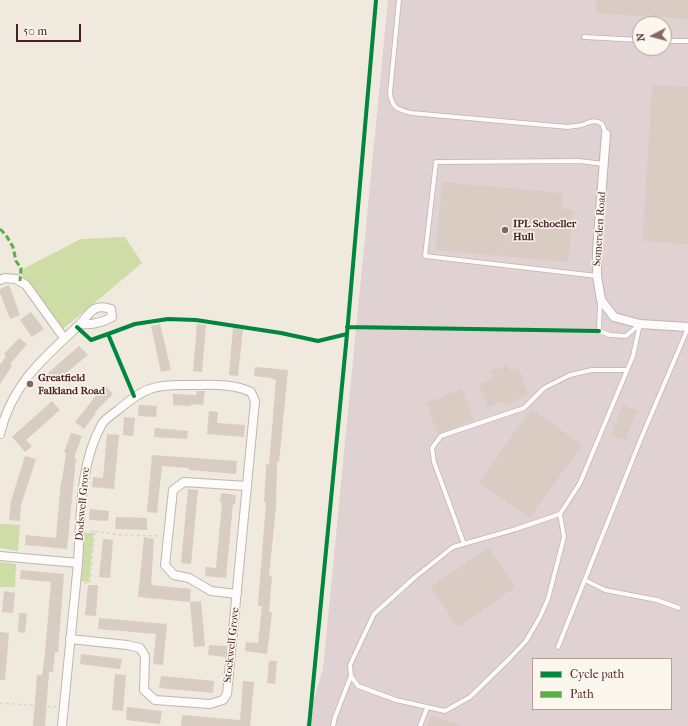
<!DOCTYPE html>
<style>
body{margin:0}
#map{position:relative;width:688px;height:726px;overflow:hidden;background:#f0e9de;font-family:"IM FELL French Canon",serif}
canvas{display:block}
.legend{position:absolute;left:532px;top:658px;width:140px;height:52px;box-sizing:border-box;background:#fbf7ec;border:1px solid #b4a19f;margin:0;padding:5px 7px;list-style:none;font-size:12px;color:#4a1f2b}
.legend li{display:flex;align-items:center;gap:8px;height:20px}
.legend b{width:20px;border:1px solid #b4a19f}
.north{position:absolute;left:632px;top:16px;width:40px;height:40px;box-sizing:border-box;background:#fbf7ec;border:1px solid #b4a19f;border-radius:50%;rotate:264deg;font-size:11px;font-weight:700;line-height:16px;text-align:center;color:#4a1f2b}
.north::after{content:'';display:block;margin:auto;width:14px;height:18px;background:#84666a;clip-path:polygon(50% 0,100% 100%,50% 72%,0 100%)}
.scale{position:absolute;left:16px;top:24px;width:65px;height:18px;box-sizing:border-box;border:2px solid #4a1f2b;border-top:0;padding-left:5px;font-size:12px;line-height:14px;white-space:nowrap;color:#4a1f2b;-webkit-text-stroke:3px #fbf7ec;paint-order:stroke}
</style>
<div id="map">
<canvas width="688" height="726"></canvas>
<ul class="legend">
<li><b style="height:5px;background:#00873e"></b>Cycle path</li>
<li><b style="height:5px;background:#57b146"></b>Path</li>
</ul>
<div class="north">N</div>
<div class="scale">50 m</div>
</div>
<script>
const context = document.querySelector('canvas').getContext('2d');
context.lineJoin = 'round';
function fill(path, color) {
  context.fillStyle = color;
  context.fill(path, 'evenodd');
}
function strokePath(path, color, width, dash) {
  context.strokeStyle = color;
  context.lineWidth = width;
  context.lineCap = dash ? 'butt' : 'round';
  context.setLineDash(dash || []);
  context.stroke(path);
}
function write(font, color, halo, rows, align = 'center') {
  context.font = font + ' "IM FELL French Canon",serif';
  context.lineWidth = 3;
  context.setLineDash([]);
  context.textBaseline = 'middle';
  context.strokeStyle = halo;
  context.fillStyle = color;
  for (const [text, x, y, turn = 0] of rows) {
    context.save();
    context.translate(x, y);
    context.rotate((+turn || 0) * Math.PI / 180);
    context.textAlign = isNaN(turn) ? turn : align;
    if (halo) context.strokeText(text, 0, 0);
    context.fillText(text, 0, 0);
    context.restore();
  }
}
const industrial = new Path2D(`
 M388 0H688V726H306L323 669ZM640 24H664V48H640ZM533 659H671V709H533Z`);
const green = new Path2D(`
 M125 237 142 263 63 329 19 271 81 239Z
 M0 524 20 525 18 551 0 548Z
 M85 533H94L89 582 81 581Z
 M0 562 16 564 15 587H0Z`);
const building = new Path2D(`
 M597 0H688V19L596 13Z
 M652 85 688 87V244L643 241Z
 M442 182 563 193 562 209 573 210 568 262 436 250Z
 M9 285 20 315 10 319 0 293V289Z
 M31 312 44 329 32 337 20 320Z
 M160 324 171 370 161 372 151 326Z
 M197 324 206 325 202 372 193 371Z
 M233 328 243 329 238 376 229 375Z
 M19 338 27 344 10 364 12 366 0 384V365L6 356 4 354Z
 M79 346 88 355 55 382 48 373Z
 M507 365 510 371 518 368 529 395 506 405 504 401 488 407 479 384 494 378 491 371Z
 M255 367 288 370 279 462 277 461 276 507 269 576H272L269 612 272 613 267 654 245 651 246 642 258 643 262 606H258L266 502H264L266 472V464L269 465 276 380 271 378 254 376Z
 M105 386 113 394 95 412 96 413 84 429 75 422 92 401H91Z
 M462 389 474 420 438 434 426 403Z
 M197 391H205L203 405 191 404V406L173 405V394L196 395Z
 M52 401 60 410 26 440 32 446 25 452 12 437Z
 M139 405 157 406 156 417 138 416Z
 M623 405 637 411 625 440 611 435Z
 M531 409 582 445 529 518 479 482Z
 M209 411 218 412 217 423 245 425 244 437 207 434Z
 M124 417 135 418 133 436 123 435Z
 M155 428 188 431 187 439 154 437Z
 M71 433 82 436 74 458H76L67 549 25 545 26 535 56 538 61 481H62L66 453 64 452Z
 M107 434 119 435 114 489 92 487 93 477 103 478Z
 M152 455 237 461 236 474 189 470V468L162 466 157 513 147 512Z
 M25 456 36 459 21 505 20 521 9 520 11 501Z
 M188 489 198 490 191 564 181 563Z
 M221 493 236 495 235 504H233L226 578 205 576 206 567 216 568 222 503 220 502Z
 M90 509 109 511 108 521 89 520Z
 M116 517 147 518V530L115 529Z
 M144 537 154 539 151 585 191 589 190 602 138 597Z
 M103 539 113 540 110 578 99 577Z
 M488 547 515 587 458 627 431 587Z
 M21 570 64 574 58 652H55L53 672H49L45 726H33L37 675H42L45 653 51 582 20 579Z
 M88 585H98L96 616 85 615Z
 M4 591 15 593 13 613 2 612Z
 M201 601 205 646 194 647 190 602Z
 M19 613H27L25 633 18 632Z
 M99 618 167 624 163 665 153 664 156 634 98 629Z
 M0 632 9 633 5 680H0Z
 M209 645 226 646 225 657 208 655Z
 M81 654 122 659 120 669 80 664Z
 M269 661H277L275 684 267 683Z
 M115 674 126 675 123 711 112 710Z
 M161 676 214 681 213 693 159 688Z
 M243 681 254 682 250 726H181L182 715 240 720Z
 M127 707 162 711 160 724 126 720Z
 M431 715 460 725V726H427Z`);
const path = new Path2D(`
 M95 531 118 535 161 536
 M84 583H90L95 531H87
 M0 703 56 707`);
const service = new Path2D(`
 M399 0 390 93C392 108 397 109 411 113L568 127C573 126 578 126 582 125 589 122 595 119 602 124L606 134
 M584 37 640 40
 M664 41H688
 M597 276 425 256 436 162 579 161 604 164
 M600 302 599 331 610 335 626 336 640 324
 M560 514 564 537 548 599 540 617 526 641 511 657 470 697 445 711 396 700 358 686 351 676 350 665 374 614 414 578 453 547 516 529 560 514 580 483 633 356 640 324
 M464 544 434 462 432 448 441 436 524 408 544 388 570 375 592 370H627
 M585 580 605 590 657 600 679 608
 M558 647 640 441 688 328
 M333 726 335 717 351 676
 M420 726 427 708`);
const minor = new Path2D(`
 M606 134 597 250V276L601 300 614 317 640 324 688 327
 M0 280 5 278 16 279 26 285 64 338
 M0 434C11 386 42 359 77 327 89 316 92 302 111 309L112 317C102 323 93 325 81 324
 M0 556 78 563
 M237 594 211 591 189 578 174 575 165 565 173 490 184 482 247 486
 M62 726C67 672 73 618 78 563 81 518 79 464 102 424 105 419 113 414 118 410 144 388 154 384 189 385 209 385 233 383 251 392L255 401 227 694 223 700 210 704 155 700 144 690 145 656 140 648 127 645 70 639`);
const quiet = new Path2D(`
 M0 229 6 235 13 247 16 261 21 268 20 281`);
const cycleway = new Path2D(`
 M77 327 91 340 108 334 134 396
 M347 327 599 331
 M108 334 135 324 168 319 196 320 281 333 318 341 347 334
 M309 726 347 334 376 0`);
const markers = [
 [505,230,4,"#84666a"],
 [30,384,4,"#84666a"]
];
const poiNames = [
 ["IPL Schoeller",513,224],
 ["Hull",513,237],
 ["Greatfield",38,378],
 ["Falkland Road",38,391]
];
const streetNames = [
 ["Somerden Road",600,229,-86],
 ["Dodswell Grove",83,504,-85],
 ["Stockwell Grove",232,645,-84]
];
fill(industrial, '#e0d1d2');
fill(green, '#cedca6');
fill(building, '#d8ccc3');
strokePath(service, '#beb6b0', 5.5);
strokePath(minor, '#beb6b0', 10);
strokePath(path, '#d9d5d3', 1.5, [3, 3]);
strokePath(service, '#fdfcfa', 4);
strokePath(minor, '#fdfcfa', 8);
strokePath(quiet, '#57b146', 3, [6, 3]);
strokePath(cycleway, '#00873e', 4);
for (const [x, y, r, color] of markers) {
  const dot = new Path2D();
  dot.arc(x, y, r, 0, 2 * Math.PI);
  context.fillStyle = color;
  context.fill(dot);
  strokePath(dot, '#fbf7ec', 1.5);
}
write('bold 11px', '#4a1f2b', '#fbf7ec', poiNames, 'left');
write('11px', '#4a1f2b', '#fbf7ec', streetNames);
</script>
